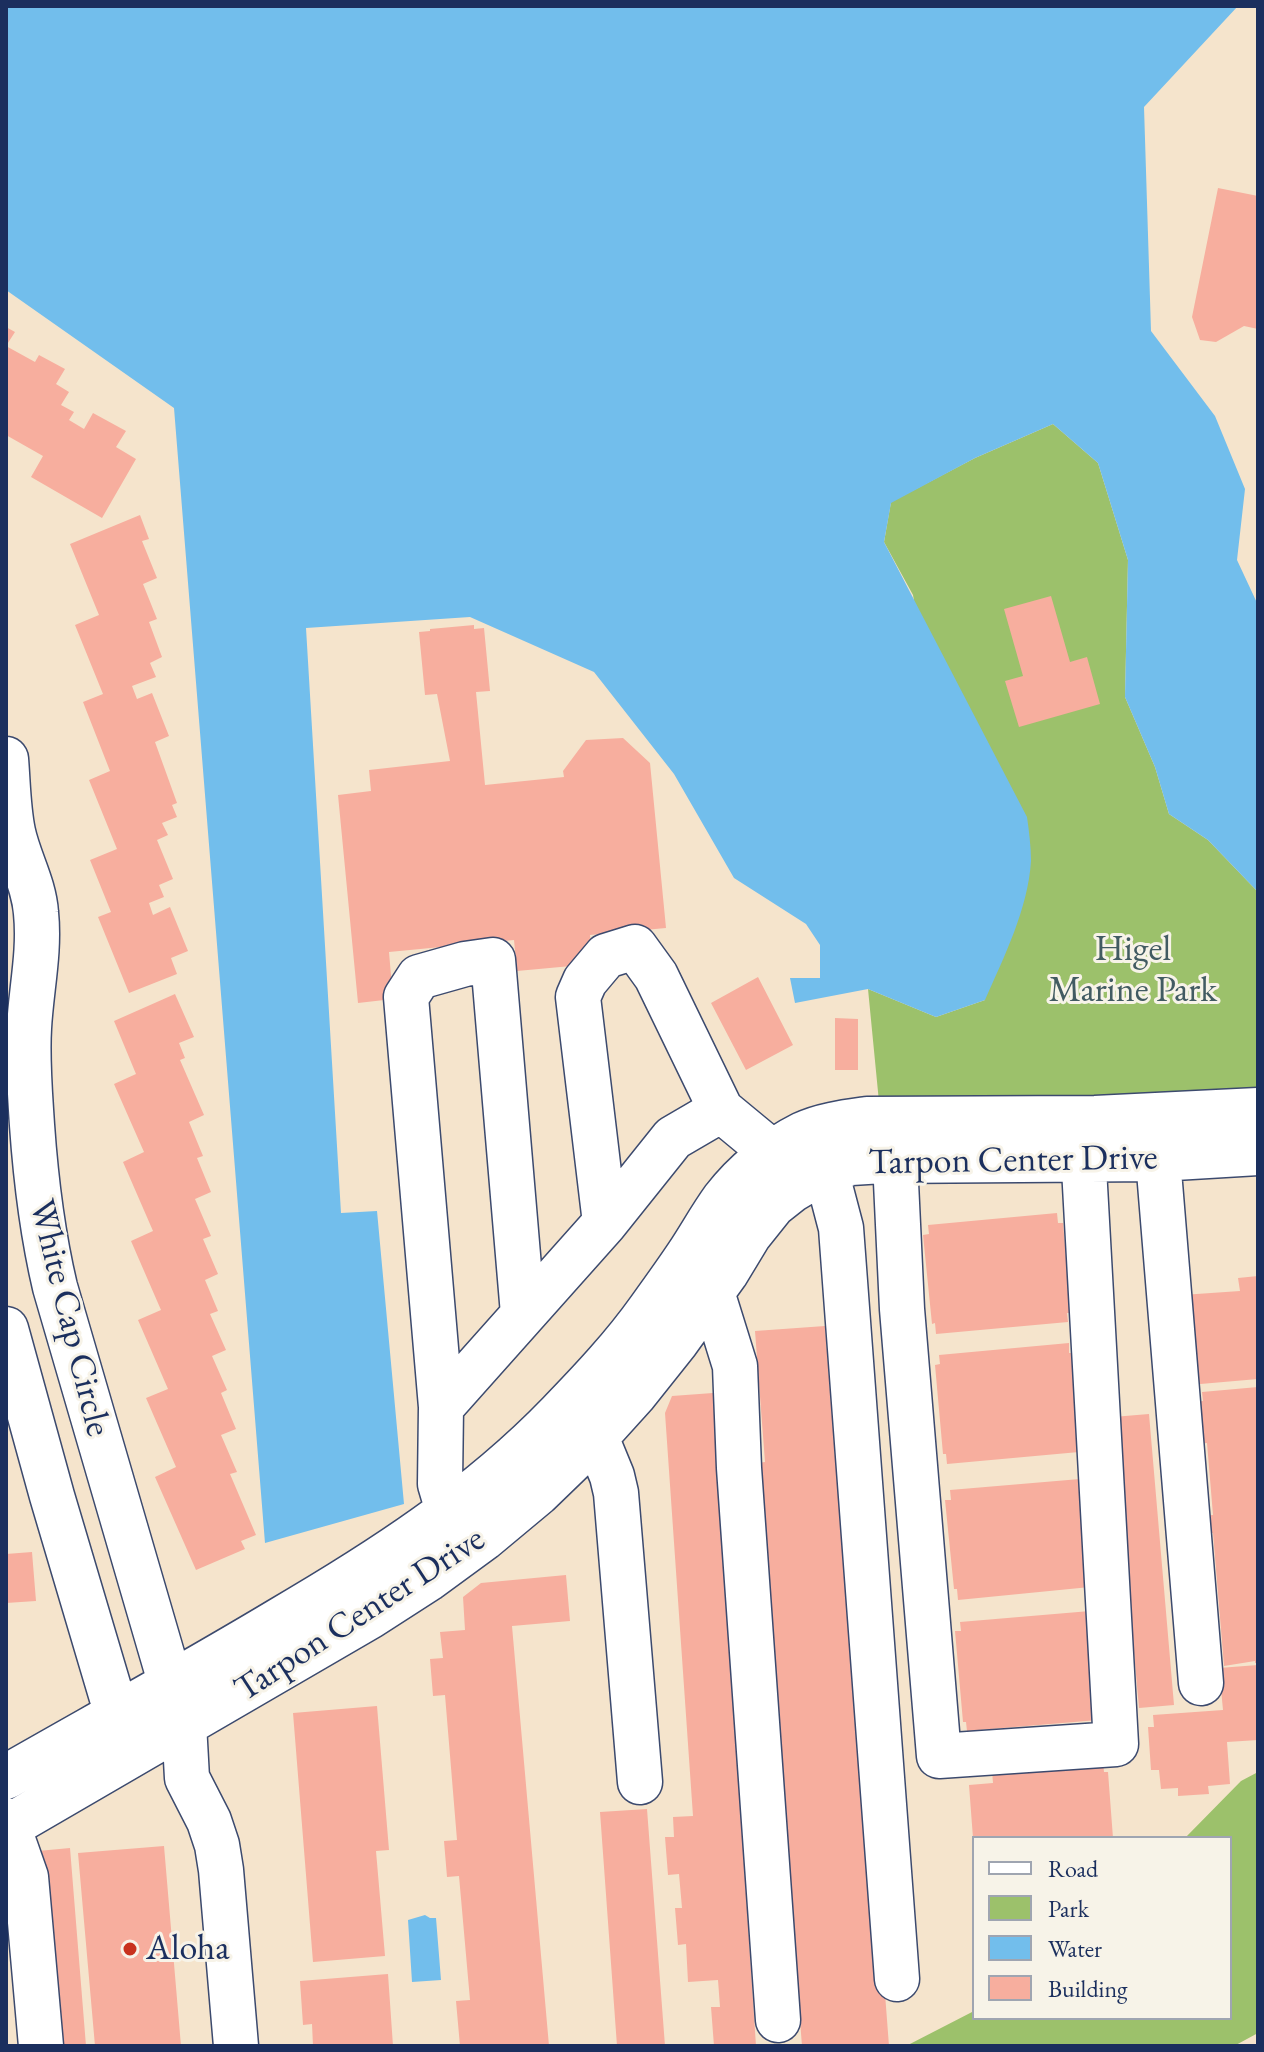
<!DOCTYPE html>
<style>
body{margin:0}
#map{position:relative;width:1264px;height:2052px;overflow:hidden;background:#f5e4cc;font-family:"EB Garamond",serif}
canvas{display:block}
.frame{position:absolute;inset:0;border:8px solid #1b2f5e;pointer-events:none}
.legend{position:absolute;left:972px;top:1836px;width:260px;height:184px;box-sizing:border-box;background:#f7f3e8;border:2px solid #9fa5b1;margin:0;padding:10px 14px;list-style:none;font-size:24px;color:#1b2f5e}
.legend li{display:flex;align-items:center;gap:16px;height:40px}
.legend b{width:40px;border:2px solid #9fa5b1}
</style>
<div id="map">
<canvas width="1264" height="2052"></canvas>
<div class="frame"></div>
<ul class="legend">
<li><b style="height:10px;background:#fff"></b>Road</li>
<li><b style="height:22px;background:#9cc16b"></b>Park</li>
<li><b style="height:22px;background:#72beec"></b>Water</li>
<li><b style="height:22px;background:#f7ae9e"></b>Building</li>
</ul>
</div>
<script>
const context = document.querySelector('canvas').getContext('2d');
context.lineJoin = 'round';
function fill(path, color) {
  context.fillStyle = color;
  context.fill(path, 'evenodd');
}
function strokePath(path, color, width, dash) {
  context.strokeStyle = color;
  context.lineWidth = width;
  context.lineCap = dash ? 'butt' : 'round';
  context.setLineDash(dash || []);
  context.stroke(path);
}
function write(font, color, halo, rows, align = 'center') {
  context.font = font + ' "EB Garamond",serif';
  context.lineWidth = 6;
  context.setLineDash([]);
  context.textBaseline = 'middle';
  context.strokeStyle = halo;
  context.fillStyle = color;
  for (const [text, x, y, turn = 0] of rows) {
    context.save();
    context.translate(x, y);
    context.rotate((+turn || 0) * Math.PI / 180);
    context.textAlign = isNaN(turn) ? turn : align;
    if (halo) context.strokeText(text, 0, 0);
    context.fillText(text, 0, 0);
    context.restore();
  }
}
const green = new Path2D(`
 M1053 424 1098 463 1128 560 1125 697 1155 767 1169 814 1208 840 1258 892V1092L879 1102 868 989 936 1017 985 1000 913 595 884 542 891 502 975 458Z
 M1258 1772V2033L1234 2046H906L974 2011V2018H1230V1838H1185L1241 1781Z`);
const water = new Path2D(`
 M6 6H1238L1144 107 1151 331 1215 416 1245 489 1237 560 1258 605V892L1208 840 1169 814 1155 767 1125 697 1128 560 1098 463 1053 424 975 458 891 503 884 542 1027 817C1029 831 1031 847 1031 861 1028 909 1004 957 985 1000L936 1017 868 989 795 1003 790 978H820V945L806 924 734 878 674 774 594 672 470 617 306 628 341 1213 377 1211 404 1504 265 1543 174 408 6 290Z
 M425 1915 430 1918H436L441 1980 412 1982 408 1920Z`);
const building = new Path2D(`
 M1218 188 1258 196V329L1244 326 1216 342 1200 340 1192 317Z
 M6 327 15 332 6 346 35 362 39 355 65 369 56 384 69 392 61 405 74 412 69 420 84 429 93 413 126 431 116 447 136 459 102 518 31 477 43 456 6 435Z
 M140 515 149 539 142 541 157 578 143 584 157 619 149 622 162 657 150 663 156 677 132 686 137 699 152 693 169 736 155 742 177 803 172 805 177 817 162 823 168 835 157 840 173 879 159 885 164 897 149 903 153 915 170 907 188 951 171 958 177 974 129 993 98 917 111 912 90 860 117 849 89 780 110 771 83 702 103 694 75 625 99 615 70 544Z
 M1051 596 1070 662 1087 657 1100 704 1019 727 1005 681 1023 676 1004 609Z
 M474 625V629L484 628 490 691 476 692 485 785 564 777 563 771 586 740 623 738 650 763 666 928 590 935 593 964 517 971 514 940 389 952 393 999 358 1003 338 795 371 791 369 770 450 761 437 694 425 695 419 632 430 631V629Z
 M758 977 793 1045 746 1070 711 1003Z
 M175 994 194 1037 179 1043 185 1058 180 1060 204 1115 189 1122 203 1156 197 1158 211 1192 195 1199 211 1236 203 1239 218 1274 205 1280 218 1311 210 1314 226 1350 212 1356 227 1390 221 1393 236 1429 221 1435 237 1472 230 1474 256 1535 241 1541 245 1549 196 1570 155 1477 176 1467 146 1398 168 1389 138 1320 161 1310 131 1241 153 1231 123 1162 144 1152 114 1084 136 1074 114 1021Z
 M835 1018 858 1019V1070H835Z
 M1057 1213 1058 1223H1063L1071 1313H1067L1068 1322 936 1334 935 1323 932 1324 923 1235 929 1234 928 1225Z
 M1258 1276V1379L1189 1385 1182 1295 1240 1291 1238 1278Z
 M825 1326 835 1457 844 1456 889 2046H802L757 1463 765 1462 755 1331Z
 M1069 1343V1353H1074L1079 1452 947 1464 946 1454H943L935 1365 940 1364 939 1355Z
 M1258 1387V1663H1255V1661L1224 1666 1213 1533 1203 1534 1201 1516 1213 1515 1207 1443 1196 1444 1192 1402 1203 1401 1202 1392Z
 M713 1393 756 2046H714L711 2007H720L718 1980 688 1982 686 1944 678 1945 675 1908H682L679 1874 668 1875 665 1837H674L673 1817 693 1816 665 1413 672 1396Z
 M1149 1414 1174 1705 1139 1708 1113 1417Z
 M1080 1479 1090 1587 958 1600 957 1589H954L945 1500H951L950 1490Z
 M32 1552 36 1601 6 1603V1554Z
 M566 1575 570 1621 512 1626 549 2046H460L456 2001 470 2000 459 1876 447 1877 444 1841 457 1840 445 1695 433 1696 430 1659 443 1658 440 1632 465 1630 463 1597 481 1583Z
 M1090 1611 1098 1720 967 1731 966 1722H963L955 1631H961L960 1622Z
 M1258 1665V1740L1227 1742 1230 1784 1208 1786 1209 1794 1178 1796V1788L1161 1789 1159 1770H1151L1148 1727H1154L1153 1715 1223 1710 1219 1668Z
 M377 1706 389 1850 376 1851 385 1956 313 1962 293 1713Z
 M1103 1762 1104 1772H1108L1113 1838H973L969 1785 993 1783 992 1771Z
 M647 1809 665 2046H617L600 1812Z
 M164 1846 181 2046H95L78 1853Z
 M70 1848 86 2046H53L38 1851Z
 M388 1974 393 2046H313L312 2024 303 2025 300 1981Z`);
const minor = new Path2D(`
 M6 759C8 783 8 808 13 832 19 860 34 884 36 913 40 952 31 990 29 1028 27 1060 30 1093 32 1125 36 1182 42 1232 55 1287L171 1685 184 1724 187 1778 209 1821 217 1845 221 1870 236 2046
 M1159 1131 1158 1159 1201 1683
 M895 1133V1161L902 1309 939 1756 1116 1744 1082 1132
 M819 1144 841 1228 897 1979
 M605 1223 578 997 585 981 606 956 635 947 656 976 721 1110 773 1153 786 1177
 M694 1278 712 1292 735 1366 739 1468 778 2020
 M6 1329 52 1496 125 1742
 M441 1407 605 1223 673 1138 721 1110
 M575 1419 596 1437 612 1476 616 1493 640 1782
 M460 1533 448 1511 440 1484 441 1407 406 997 419 977 465 964 493 960 523 1314
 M6 1777C97 1725 188 1675 278 1621 379 1562 477 1499 559 1414 591 1381 623 1347 650 1309 663 1291 676 1273 688 1255 700 1237 711 1217 724 1199 744 1173 773 1149 803 1134 822 1125 846 1122 867 1119L1095 1118 1258 1110
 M6 1820 26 1877 41 2046
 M6 1828 369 1617 428 1579 484 1538 538 1493 596 1437 634 1395 677 1341 726 1273 749 1235 773 1205 792 1190 819 1174 851 1163 883 1161 1158 1159 1258 1153`);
const markers = [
 [130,1949,8,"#c8321e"]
];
const parkNames = [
 ["Higel",1133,950],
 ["Marine Park",1133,991]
];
const streetNames = [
 ["Tarpon Center Drive",1013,1161,-1],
 ["White Cap Circle",69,1318,76],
 ["Tarpon Center Drive",360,1615,-33]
];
const poiNames = [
 ["Aloha",146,1949]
];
fill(green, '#9cc16b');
fill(water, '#72beec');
fill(building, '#f7ae9e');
strokePath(minor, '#3c4a6e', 47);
strokePath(minor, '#fff', 44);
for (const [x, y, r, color] of markers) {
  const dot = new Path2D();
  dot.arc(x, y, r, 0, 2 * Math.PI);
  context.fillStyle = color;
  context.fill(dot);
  strokePath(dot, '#f7f3e8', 3);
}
write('36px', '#425b62', '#f7f3e8', parkNames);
write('36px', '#1b2f5e', '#f7f3e8', streetNames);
write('36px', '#1b2f5e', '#f7f3e8', poiNames, 'left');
</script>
